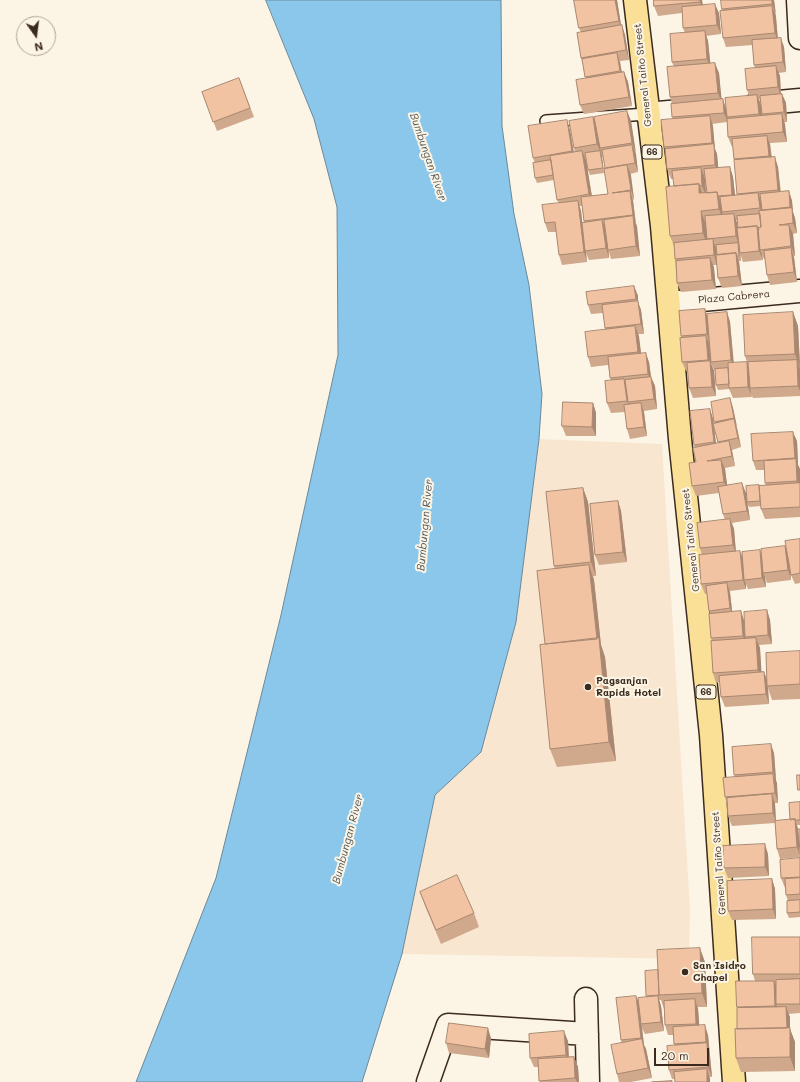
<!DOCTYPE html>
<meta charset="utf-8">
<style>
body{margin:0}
#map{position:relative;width:800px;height:1082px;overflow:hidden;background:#fcf5e5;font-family:Mali,sans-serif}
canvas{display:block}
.north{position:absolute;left:16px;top:16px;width:40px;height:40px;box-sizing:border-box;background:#fcf5e5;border:1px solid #afa495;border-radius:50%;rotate:166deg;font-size:11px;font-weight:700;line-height:16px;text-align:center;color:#3b2a1e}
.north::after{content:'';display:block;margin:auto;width:14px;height:18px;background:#3b2a1e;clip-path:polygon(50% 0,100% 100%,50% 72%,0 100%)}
.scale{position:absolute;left:654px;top:1048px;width:55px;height:18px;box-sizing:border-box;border:2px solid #3b2a1e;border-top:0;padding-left:5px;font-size:12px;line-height:14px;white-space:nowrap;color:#3b2a1e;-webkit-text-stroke:3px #fcf5e5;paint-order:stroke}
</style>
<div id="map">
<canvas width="800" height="1082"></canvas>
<div class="north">N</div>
<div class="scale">20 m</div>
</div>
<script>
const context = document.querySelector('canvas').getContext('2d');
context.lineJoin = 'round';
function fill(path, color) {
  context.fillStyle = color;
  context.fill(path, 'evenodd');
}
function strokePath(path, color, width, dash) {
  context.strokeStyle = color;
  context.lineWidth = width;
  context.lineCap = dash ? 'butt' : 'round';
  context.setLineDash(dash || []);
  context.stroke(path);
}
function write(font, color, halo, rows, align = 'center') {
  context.font = font + ' Mali,sans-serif';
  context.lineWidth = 4;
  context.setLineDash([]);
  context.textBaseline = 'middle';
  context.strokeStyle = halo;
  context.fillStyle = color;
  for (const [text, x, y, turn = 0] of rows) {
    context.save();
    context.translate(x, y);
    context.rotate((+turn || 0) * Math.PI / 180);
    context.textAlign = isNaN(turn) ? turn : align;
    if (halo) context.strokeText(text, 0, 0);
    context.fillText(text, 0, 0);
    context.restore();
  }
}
const built = new Path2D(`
 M539 439 662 444 690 909 689 959 402 954 435 795 481 752 516 622Z`);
const water = new Path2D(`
 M266 0H501L502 126 514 214 529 285 542 394 539 439 516 622 481 752 435 795 402 954 362 1082H136L216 878 281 615 338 355 337 207 314 119Z`);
const lane = new Path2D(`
 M546 121 647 114`);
const street = new Path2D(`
 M798 0 800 38
 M756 104 800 100
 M647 114 702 109
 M669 303 800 291
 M586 999 588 1082
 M428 1082 448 1025 587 1034`);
const primary = new Path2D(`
 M635 0 662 226 680 439 711 735 734 1082`);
const wall = new Path2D(`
 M574 0H617L621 25 625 35 629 60 620 61 622 72H624L628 82 632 106 584 114 580 105 586 79 583 65 581 58V32L579 28Z
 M702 0 703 5 719 13 721 34 706 36 708 41 710 63 719 73 721 99 726 107 749 96 747 90 755 68 754 65 753 45 726 47 723 38 722 11V9L774 0 778 38 784 47 786 72 778 73 780 76 781 94H782L786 103 787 122H784L787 142 770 143 772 157 778 167 781 192 789 191 792 201 793 212 795 218 797 233 793 234 795 256H794L797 282 770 285 767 275 765 259H764L762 254 763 260 743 262 741 256V261H739L742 286 722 288 718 278 717 265H713L716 289 681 292 677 283 674 246 670 236 674 186 673 179H671L667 169 666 152 664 147 673 119 672 117V104L670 97 674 67 672 62 685 33 683 28 682 13 658 16 654 6ZM759 99H760L761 105ZM727 122 728 137 732 147H733L738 195H735L733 177 730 167 718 168 717 154 715 149 712 124ZM704 176H705L707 193H706L705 178ZM736 220H738V228Z
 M239 78 254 117 217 131 202 92Z
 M627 111 631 121 638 172 630 174 634 199 633 200 640 256 611 259 609 252V258L589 260 586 253 587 262 562 265 559 255 556 232H548L545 223 559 203 557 200 554 180 537 183 535 178V163L533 158 570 130 574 152H575L574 148 593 117 596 124ZM600 150 603 158H604L606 169 608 194 592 196 586 160 585 156H586L588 170 590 175 604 173ZM579 206H582L584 222H582L581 211Z
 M634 286 638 296V302L641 310 644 334H638L641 353 649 362 651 377 655 386 657 409 644 411 647 436 630 439 627 429 625 412 611 413 607 403 611 381 608 365 591 367 588 357 605 329 603 313 591 314 588 305Z
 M705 309 707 315 727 312 730 322 734 363 747 362 745 356 793 312 798 326 800 364V396L753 398 751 394 752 397 733 398 729 389 718 390 716 385 715 372 711 363 714 371 716 396 693 398 689 388 688 371H686L682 362V338L681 336Z
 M730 398 733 408 737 427 741 447 732 450 735 466 725 468 727 485 746 493 747 501 760 487 766 485 765 483V470H756L753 461 797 441 798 465 800 469V517L765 519 761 509V506L749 507 747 502 750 520 732 523 734 529 736 552 742 558 761 555 785 546 787 551 800 539V583L795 584 791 575 790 567 791 580 767 583 765 577 766 587 748 589 746 584V589L730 591 732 612 741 611 744 620 767 610 770 620 772 644 759 645 760 648 761 672H764L767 680 800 651V699L772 700 768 688 769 704 725 707 721 697 720 682 716 683 713 673 712 641 711 638 710 613 709 611 707 594H705L701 584 702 555 700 548 725 520 723 514 719 493 696 496 692 486 696 462 695 448 694 445 710 409 713 419 714 424 715 423 714 422ZM714 427 718 443 716 444Z
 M593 403 596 413V436H566L562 426Z
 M583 488 588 502 596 576H593L594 580 601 645 605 657 616 761 557 767 550 749 545 644 555 569 554 566Z
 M618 501 621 511 627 562 599 565 595 555Z
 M774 753 778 803H775L776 821 790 820 800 802V825H797L798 829 800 857 780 859 777 849 775 823 732 826 728 816 727 805 725 797 735 777 734 775Z
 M768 854 769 876 728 878 724 868Z
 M800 858V917L789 918 787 913 788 901 786 895 785 888 781 878Z
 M772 879 775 889 776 919 732 920 728 911Z
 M420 892 474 913 479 927 441 944 425 906Z
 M800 937V1013L788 1014 790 1017V1029L795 1042V1071L741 1072 736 1058 737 1029V1007L755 981 753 974Z
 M705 962 707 1007H698L699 1026 708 1035 712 1077H709L710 1079H672L669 1070 675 1046 674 1044 673 1035H668L665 1025 664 1009 661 1000H659L661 1006 664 1031 645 1034 642 1028 644 1045 646 1049 652 1078 631 1082H619L617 1074 622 1043 621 1040 636 996 638 1002 647 997 646 996 658 970Z
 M491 1038 489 1058 449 1053 446 1043Z
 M568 1041 569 1057H574L578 1067 579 1082H540L538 1067H534L530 1058Z`);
const shadedWall = new Path2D(`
 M615 0H617L622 31 619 21Z
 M700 0H702L703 12 700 2Z
 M772 0H774L776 14 772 4Z
 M715 4 719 13 721 34 717 25Z
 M772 6 776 16 778 43 775 33Z
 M622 25 625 35 629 60 626 50Z
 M705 31 708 41 711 69 707 59Z
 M781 38 784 47 786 72 783 62Z
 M617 53 620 63 623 81 620 71Z
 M715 63 719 73 722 103 718 93Z
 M776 66 780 76 781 97 778 87Z
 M624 72 628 82 632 106 629 97Z
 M782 94 786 103 787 122 784 112Z
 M757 95 761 105 763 124 759 114Z
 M723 99 726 109 728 122 724 113Z
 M627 111 631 121 636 153 632 143Z
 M782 114 785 124 787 142 783 132Z
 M710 116 713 126 715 149 717 154 719 175 715 165 714 148 712 143Z
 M593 117 597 127 600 148 602 156 604 173 603 168 600 151 597 144Z
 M567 120 570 130 575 161 572 151Z
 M767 136 770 145 772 166 769 156Z
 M632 145 636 154 638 172 635 163Z
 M582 151 586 160 593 204 589 194Z
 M775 157 778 167 781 200 778 190Z
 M627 165 631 175 634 199 631 190Z
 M730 167 733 177 736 204 732 195Z
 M701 168 705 178 706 196 702 186Z
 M699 184 704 198 699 193Z
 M630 191 633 201 636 225 633 215Z
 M789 191 792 201 793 212 795 218 797 233 793 223 792 212 790 207Z
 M717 192 722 206V212L723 216 724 224 719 209Z
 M758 193 761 202 763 218 760 208Z
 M578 201 581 211 587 262 584 252Z
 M701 211 706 225 707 239 708 248 703 233Z
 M734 214 737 223 739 246 736 236Z
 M633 216 637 226 640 256 636 246Z
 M602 220 606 230 608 250 609 258 606 248Z
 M789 225 793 234 795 256 791 246Z
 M757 226 760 236V250L762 254 763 260 759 251Z
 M713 239 716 249 717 265 714 255Z
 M791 248 794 258 797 282 794 272Z
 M736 253 739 262 742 286 738 276Z
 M710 258 714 267 716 289 712 280Z
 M634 286 638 296V302L641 310 644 334 641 324 639 307 636 299Z
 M705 309 708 319 710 343 707 334Z
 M727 312 730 322 734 370 731 360Z
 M793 312 798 326 800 367 795 354Z
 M635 326 639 336 642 361 638 352Z
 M706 336 710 345 711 364 714 371 716 396 712 387 710 366 708 360Z
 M646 353 649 362 652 384 648 374Z
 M797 360 800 369V391L798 386Z
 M747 362 751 372 750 388 751 394 752 397 748 387Z
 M651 377 655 386 657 409 654 399Z
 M624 379 628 389V402L630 407V411L627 401Z
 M730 398 733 408 737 427 734 418Z
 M593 403 596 413V436L592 427Z
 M641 403 644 413 647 436 644 427Z
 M710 409 713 419 717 452 714 442Z
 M734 419 737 429 741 447 738 438Z
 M793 432 797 441 798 465 800 469V488L797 481 796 462 795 458Z
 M729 441 732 451 735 466 732 456Z
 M721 460 725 469 728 492 724 482Z
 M742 483 746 493 750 520 747 511Z
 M583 488 588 502 596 576 591 562Z
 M618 501 621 511 627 562 623 552Z
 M730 519 734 529 736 554 733 545Z
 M785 546 788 556 791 580 788 570Z
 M760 550 763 560V573L765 577 766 587 762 578Z
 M740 551 744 561V580L746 584V589L743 580Z
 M589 565 594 580 601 645 605 657 616 761 609 742 597 639Z
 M727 583 730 593 733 618 730 608Z
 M767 610 770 620 772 644 768 635Z
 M741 611 744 621 746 646 743 636Z
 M756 638 760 648 762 679 758 670Z
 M764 672 768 682 767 686 768 688 769 704 766 694Z
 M771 744 774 753 776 781 773 772Z
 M773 774 777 783 778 803 775 793Z
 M772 794 775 804 776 823 773 813Z
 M795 819 798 829 800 856 797 847Z
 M765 844 768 854 769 876 765 867Z
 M772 879 775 889 776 919 773 909Z
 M700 948 705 962 707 1007 702 993Z
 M774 981 778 990 776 1004 778 1009V1015L775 1006Z
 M636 996 640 1005 641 1024 642 1028 644 1045 646 1049 652 1078 648 1068 643 1044 641 1038Z
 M658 996 661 1006 664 1031 661 1022Z
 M695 999 698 1009 700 1034 696 1024Z
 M786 1007 790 1017V1029L795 1042V1071L790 1057 787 1032Z
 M705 1025 708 1035 712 1077 708 1067 707 1045 706 1042Z
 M488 1028 491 1038 489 1058 485 1049Z
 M564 1031 568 1041 569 1065 566 1055Z
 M574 1057 578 1067 579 1082H577L575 1078Z
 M707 1069 710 1079V1082H707Z`);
const building = new Path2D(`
 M574 0H615L619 21 579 28Z
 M654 0H700V2L654 6Z
 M721 0H772V4L722 9Z
 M715 4 717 25 683 28 682 7Z
 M772 6 775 33 723 38 720 11Z
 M622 25 626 50 581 58 577 33Z
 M705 31 707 59 672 62 670 34Z
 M781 38 783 62 754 65 752 40Z
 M617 53 620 71 585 77 582 59Z
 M715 63 718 93 670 97 667 67Z
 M776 66 778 87 747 90 745 69Z
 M624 72 629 97 580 105 576 80Z
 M239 78 250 108 213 122 202 92Z
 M782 94 784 112 762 114 760 96Z
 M757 95 759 114 727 117 725 98Z
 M723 99 724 113 672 117 671 104Z
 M627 111 632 143 600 148 594 117Z
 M782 114 783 132 728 137 727 119Z
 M710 116 712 143 664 147 661 120Z
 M593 117 597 144 574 148 569 121Z
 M567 120 572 151 533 158 528 126Z
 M767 136 769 156 734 159 732 139Z
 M714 144 715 165 667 169 665 149Z
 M632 145 635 163 605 168 602 150Z
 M582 151 589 194 557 200 550 156Z
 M600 151 603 168 588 170 585 153Z
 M775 157 778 190 737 194 734 160Z
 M551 160 553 175 535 178 533 163Z
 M627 165 631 190 612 193 630 191 633 215 584 221 581 197 608 194 604 169Z
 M730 167 732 195 718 196 717 192 707 193 704 169Z
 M701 168 702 186H700L699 184 674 186 672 171Z
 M699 184V193L717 192 719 209 701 211 703 233 670 236 666 187Z
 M789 191 790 207 762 210 760 194Z
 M758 193 760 208 722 212 720 197Z
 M578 201 584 252 559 255 555 222 545 223 542 205Z
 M792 208 793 223 779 225H789L791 246 760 250 758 228 761 227 759 211Z
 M734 214 736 236 707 239 705 216Z
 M760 214 761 227 758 228 759 230 757 226 738 228 737 216Z
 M633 216 636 246 608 250 604 220Z
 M602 220 606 248 585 251 582 223Z
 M757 226 759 251 740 253 737 228Z
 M713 239 714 255 675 259 674 243Z
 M738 243 739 256H737L736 253 717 255 716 245Z
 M791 248 794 272 767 275 764 251Z
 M736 253 738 276 718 278 716 255Z
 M710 258 712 280 677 283 676 261Z
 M634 286 636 299 588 305 586 292Z
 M638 301 641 324 605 328 602 305Z
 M705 309 707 334 681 336 679 311Z
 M727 312 731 360 711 362 707 314Z
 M793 312 795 354 745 356 743 315Z
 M635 326 638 352 588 357 585 332Z
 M706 336 708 360 682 362 680 338Z
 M646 353 648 374 610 378 608 357Z
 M797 360 798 386 750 388 748 362Z
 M710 361 712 387 689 388 687 363Z
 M747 362 748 387 729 388 728 363Z
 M728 368 729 384 716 385 715 369Z
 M651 377 654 399 628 402 625 380Z
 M624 379 627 401 607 403 605 381Z
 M730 398 734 418 714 422 711 402Z
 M563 402 593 403 592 427 562 426Z
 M641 403 644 427 627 429 624 405Z
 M710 409 714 442 694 445 690 411Z
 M734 419 738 438 718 442 713 424Z
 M793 432 795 458 753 461 751 434Z
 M729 441 732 456 707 461 721 460 724 482 692 486 689 463 696 462 693 448Z
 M796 459 797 481 765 483 764 461Z
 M742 483 747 511 723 514 718 487Z
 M800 483V507L761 509 759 486Z
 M759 485 760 501 747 502 746 486Z
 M583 488 591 562 554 566 546 492Z
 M618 501 623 552 595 555 590 504Z
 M730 519 733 545 700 548 697 523Z
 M800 539V573L791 575 785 541Z
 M785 546 788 570 763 573 761 549Z
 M760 550 762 578 744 580 742 552Z
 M740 551 743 580 701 584 699 555Z
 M589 565 597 639 545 644 537 571Z
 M727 583 730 608 709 611 706 586Z
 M767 610 768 635 745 637 744 612Z
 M741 611 743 636 711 638 709 614Z
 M599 638 609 742 550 749 540 645Z
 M756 638 758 670 713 673 711 641Z
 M800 651V684L767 686 766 653Z
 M764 672 766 694 721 697 719 676Z
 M771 744 773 772 734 775 732 747Z
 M773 774 775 793 725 797 723 778Z
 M797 775H800V790H798Z
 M772 794 773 813 728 816 727 798Z
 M800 802V820H795V819L790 820 789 803Z
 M795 819 797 847 777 849 775 821Z
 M798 829H800V849Z
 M765 844V867L724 868 723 846Z
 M800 858V877L781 878 780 860Z
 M457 875 474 913 436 930 420 892Z
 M800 878V894L786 895 785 879Z
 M772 879 773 909 728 911 727 881Z
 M800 900V912L787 913V901Z
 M752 937H800V974H753Z
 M700 948 702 993 659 995 657 950Z
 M658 970 659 995 646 996 645 971Z
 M800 979V1004H776V980Z
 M736 981H774L775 1006 737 1007Z
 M636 996 641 1038 621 1040 616 998Z
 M658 996 661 1022 641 1024 638 998Z
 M695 999 696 1024 665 1025 664 1001Z
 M786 1007 787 1028 737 1029V1008Z
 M449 1023 488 1028 485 1049 446 1043Z
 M705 1025 706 1042 674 1044 673 1027Z
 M790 1028V1057L736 1058 735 1029Z
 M564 1031 566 1055 530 1058 529 1034Z
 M642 1039 648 1068 617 1074 611 1045Z
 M707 1043 708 1067 669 1070 667 1046Z
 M574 1057 575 1078 539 1081 538 1059Z
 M707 1069V1082H675L674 1072Z
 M672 1081V1082H652Z`);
const markers = [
 [588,687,4,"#3b2a1e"],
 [685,972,4,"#3b2a1e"]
];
const shields = [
 [652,152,20],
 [706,692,20]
];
const shieldNames = [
 ["66",652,152],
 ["66",706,692]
];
const streetNames = [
 ["General Taiño Street",643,75,-96],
 ["Plaza Cabrera",734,297,-5],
 ["General Taiño Street",691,540,-96],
 ["General Taiño Street",719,863,-94]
];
const poiNames = [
 ["Pagsanjan",596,681],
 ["Rapids Hotel",596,693],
 ["San Isidro",693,966],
 ["Chapel",693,978]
];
const waterNames = [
 ["Bumbungan River",428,157,71],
 ["Bumbungan River",425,525,-85],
 ["Bumbungan River",348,839,-75]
];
fill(built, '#f9e6d1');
fill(water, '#8bc7eb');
strokePath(water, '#6b8899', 1);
strokePath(lane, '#3b2a1e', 14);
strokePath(street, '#3b2a1e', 25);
strokePath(primary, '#3b2a1e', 25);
strokePath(lane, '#fcf5e5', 11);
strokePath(street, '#fcf5e5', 22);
strokePath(primary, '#fadf96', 22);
fill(wall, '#d0a88b');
fill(shadedWall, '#a98871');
fill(building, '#f2c3a2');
strokePath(building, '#a98871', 1);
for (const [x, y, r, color] of markers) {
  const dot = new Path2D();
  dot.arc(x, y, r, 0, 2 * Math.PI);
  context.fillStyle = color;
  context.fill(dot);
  strokePath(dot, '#fcf5e5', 1.5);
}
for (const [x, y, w] of shields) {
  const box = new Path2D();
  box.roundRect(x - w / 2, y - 7, w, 14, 3);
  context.fillStyle = '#fcf5e5';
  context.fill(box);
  strokePath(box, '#3b2a1e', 1);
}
write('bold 9px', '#3b2a1e', null, shieldNames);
write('10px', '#3b2a1e', '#fcf5e5', streetNames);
write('bold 10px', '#3b2a1e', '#fcf5e5', poiNames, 'left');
write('italic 11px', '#53595c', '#fcf5e5', waterNames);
</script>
